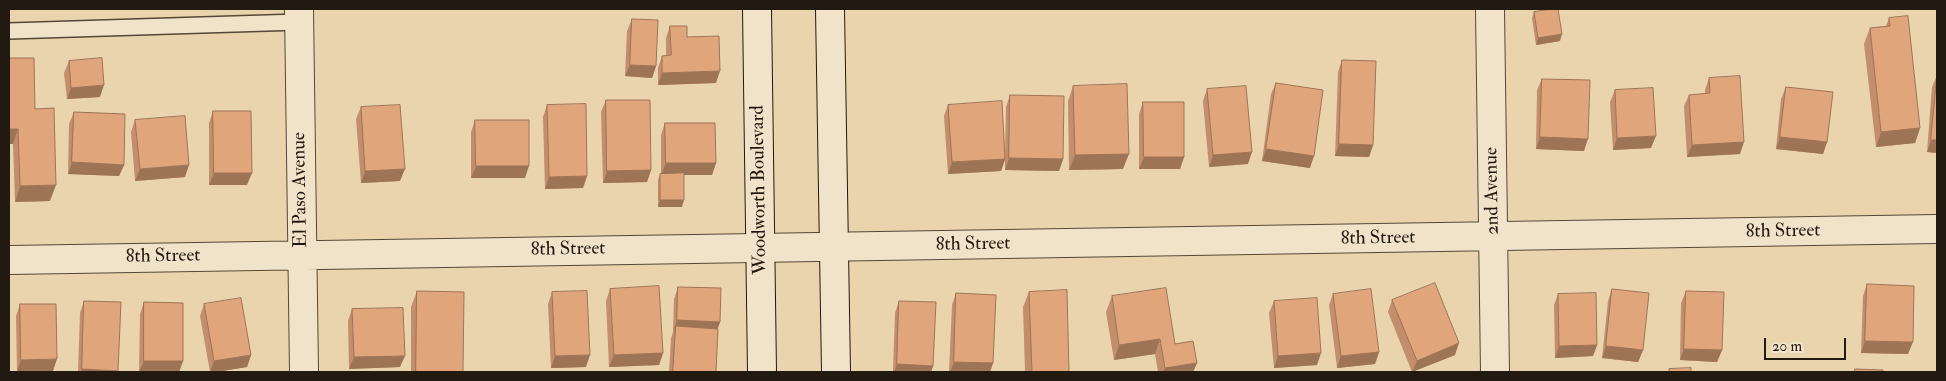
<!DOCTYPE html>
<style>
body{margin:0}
#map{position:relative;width:1946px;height:381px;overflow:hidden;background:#ead4ad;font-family:"IM FELL Double Pica",serif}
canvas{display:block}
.frame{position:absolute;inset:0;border:10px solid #221910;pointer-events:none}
.scale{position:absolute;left:1764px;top:338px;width:82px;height:22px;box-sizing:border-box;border:2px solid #221910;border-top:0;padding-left:6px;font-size:15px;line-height:18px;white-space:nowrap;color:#221910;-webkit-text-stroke:4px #f1e3ca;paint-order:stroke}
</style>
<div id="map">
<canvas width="1946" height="381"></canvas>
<div class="frame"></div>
<div class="scale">20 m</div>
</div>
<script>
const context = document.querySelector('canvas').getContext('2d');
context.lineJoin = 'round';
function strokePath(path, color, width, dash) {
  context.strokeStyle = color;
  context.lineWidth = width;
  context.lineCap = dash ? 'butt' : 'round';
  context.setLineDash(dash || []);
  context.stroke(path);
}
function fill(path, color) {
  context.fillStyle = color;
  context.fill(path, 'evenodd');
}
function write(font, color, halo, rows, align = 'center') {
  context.font = font + ' "IM FELL Double Pica",serif';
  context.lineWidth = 4;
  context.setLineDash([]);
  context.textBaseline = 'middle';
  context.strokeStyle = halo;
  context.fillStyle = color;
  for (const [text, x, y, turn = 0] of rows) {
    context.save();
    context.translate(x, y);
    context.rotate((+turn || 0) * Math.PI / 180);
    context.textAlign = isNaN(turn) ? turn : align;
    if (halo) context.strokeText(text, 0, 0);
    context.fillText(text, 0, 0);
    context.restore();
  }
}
const service = new Path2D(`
 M9 31 299 22`);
const minor = new Path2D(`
 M299 9 304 372
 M1490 9 1495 372
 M9 260 1937 229`);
const secondary = new Path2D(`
 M757 9 762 372
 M830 9 836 372`);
const wall = new Path2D(`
 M1534 12 1560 41 1536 45 1532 18Z
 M1889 18 1920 128 1915 143 1876 147 1864 44 1870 28 1886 26Z
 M632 19 656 66 652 78 625 76 627 31Z
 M670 26 687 37 716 83 658 85V68L662 56H666V38Z
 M9 58 35 109 50 201 15 202 13 144H9Z
 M1342 60 1373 145 1369 157 1335 156 1338 72Z
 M69 61 100 97 67 99 64 73Z
 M1937 75V153L1927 152 1932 87Z
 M1709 78 1740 154 1687 157 1684 106 1689 95 1705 94V90Z
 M1542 79 1584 151 1536 149 1537 90Z
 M1276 83 1310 168 1262 161 1271 94Z
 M1073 86 1123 169 1069 170 1068 101Z
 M1786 87 1827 142 1823 154 1776 149 1781 99Z
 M1207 89 1248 164 1209 167 1203 101Z
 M1615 90 1651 148 1613 150 1610 102Z
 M1010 95 1063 159 1059 171 1005 170V160L1001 171 948 174 944 116 948 105 1005 155 1006 107Z
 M606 100 651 170 647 182 603 183 601 112Z
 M1143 102 1184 157 1180 169H1139V114Z
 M547 105 587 176 583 188 545 189 543 117Z
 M361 107 400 181 361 183 356 119Z
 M213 111 247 185H209V123Z
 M74 112 124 165 119 176 68 174 69 124Z
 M135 120 185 177 135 181 131 132Z
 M475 120 525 178H471V132Z
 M665 123 716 163 712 175H684L682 207H658V180L660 174H661V135Z
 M1867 284 1908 354 1861 353 1863 296Z
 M678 287 720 322 718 328 716 372H669L671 338 673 332 674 299Z
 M610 289 663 353 659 365 609 367 606 301Z
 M1612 289 1643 350 1638 362 1602 358 1608 301Z
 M417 291 463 372H411V307Z
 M1686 291 1722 350 1717 362 1680 360 1681 303Z
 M552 292 586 367 551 368 548 304Z
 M1029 292 1069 372H1025L1023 307Z
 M956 293 993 363 990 372H949L952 305Z
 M1333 294 1379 352 1375 364 1337 368 1329 305Z
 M1558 294 1597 345 1593 356 1555 358 1554 305Z
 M1112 296 1175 344 1197 363 1193 372H1158L1155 354 1114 360 1106 312Z
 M1392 300 1455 355 1412 372 1388 312Z
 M84 301 118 371 117 372H78L80 313Z
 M899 301 933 366 931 372H893L895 313Z
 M1274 301 1317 365 1274 368 1269 313Z
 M144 302 183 361 179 372H139L140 314Z
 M20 304 53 371H17L16 316Z
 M204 304 251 355 247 367 216 372H210L200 316Z
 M352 309 400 367 349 369 348 321Z
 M1937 316V354L1936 353Z`);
const shadedWall = new Path2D(`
 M1562 34 1560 41 1536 45 1538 38Z
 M630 65 656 66 652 78 625 76Z
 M720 71 716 83 658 85 662 73Z
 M104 85 100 97 67 99 71 88Z
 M1920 128 1915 143 1876 147 1881 132Z
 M9 129H18L13 144H9Z
 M1656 136 1651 148 1613 150 1617 138Z
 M1540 137 1588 139 1584 151 1536 149Z
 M1780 137 1827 142 1823 154 1776 149Z
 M1931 140H1937V153L1927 152Z
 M1744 142 1740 154 1687 157 1692 145Z
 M1339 144 1373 145 1369 157 1335 156Z
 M1266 149 1314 156 1310 168 1262 161Z
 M1252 152 1248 164 1209 167 1213 155Z
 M1129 154 1123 169 1069 170 1075 155Z
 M1144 157H1184L1180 169H1139Z
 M1009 158 1063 159 1059 171 1005 170Z
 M1005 159 1001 171 948 174 952 162Z
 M72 162 124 165 119 176 68 174Z
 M666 163H716L712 175H661Z
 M189 165 185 177 135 181 140 169Z
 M476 166H529L525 178H471Z
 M405 169 400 181 361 183 365 171Z
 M651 170 647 182 603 183 607 171Z
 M214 173H252L247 185H209Z
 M587 176 583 188 545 189 549 177Z
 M56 185 50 201 15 202 20 186Z
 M660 200H684L682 207H658Z
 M677 320 720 322 716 333 676 326 673 332Z
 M1160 339 1155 354 1114 360 1119 345Z
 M1865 341 1913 342 1908 354 1861 353Z
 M1459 343 1455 355 1412 372 1417 361Z
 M1597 345 1593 356 1555 358 1559 346Z
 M1606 346 1643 350 1638 362 1602 358Z
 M1684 349 1722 350 1717 362 1680 360Z
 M1379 352 1375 364 1337 368 1341 356Z
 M663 353 659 365 609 367 614 355Z
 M1321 353 1317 365 1274 368 1278 356Z
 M251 355 247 367 216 372H210L214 361Z
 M590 355 586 367 551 368 555 356Z
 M405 356 400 367 349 369 354 357Z
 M57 359 53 371H17L21 360Z
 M144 361H183L179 372H139Z
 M954 362 993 363 990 372H950Z
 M1197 363 1193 372H1163L1165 368Z
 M897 364 933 366 931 372H894Z
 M82 369 118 371 117 372H81Z`);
const building = new Path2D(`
 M1553 9H1558L1562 34 1538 38 1534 12Z
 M1908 16 1920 128 1881 132 1870 28 1890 26 1889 18Z
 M632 19 658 20 656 66 630 65Z
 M670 26H687V37L719 36 720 71 662 73V56L671 55Z
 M9 58H34L35 109 54 108 56 185 20 186 18 129H9Z
 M102 58 104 85 71 88 69 61Z
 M1342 60 1376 61 1373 145 1339 144Z
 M1937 75V140H1931Z
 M1740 76 1744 142 1692 145 1689 95 1710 93 1709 78Z
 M1542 79 1590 80 1588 139 1540 137Z
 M1276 83 1323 90 1314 156 1266 149Z
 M1127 84 1129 154 1075 155 1073 86Z
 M1246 86 1252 152 1213 155 1207 89Z
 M1786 87 1833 92 1827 142 1780 137Z
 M1653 88 1656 136 1617 138 1615 90Z
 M1010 95 1064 96 1063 159 1009 158Z
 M606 100H650L651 170 607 171Z
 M1002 101 1005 159 952 162 948 105Z
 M1143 102H1184V157H1144Z
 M586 104 587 176 549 177 547 105Z
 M400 105 405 169 365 171 361 107Z
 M213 111H251L252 173H214Z
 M74 112 125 114 124 165 72 162Z
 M185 116 189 165 140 169 135 120Z
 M475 120H529V166H476Z
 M665 123H715L716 163H666Z
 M684 173V200H660V174Z
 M1435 283 1459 343 1417 361 1392 300Z
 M1867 284 1914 286 1913 342 1865 341Z
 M659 286 663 353 614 355 610 289Z
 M678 287 721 288 720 322 677 320Z
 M1166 288 1175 344 1193 341 1197 363 1165 368 1160 339 1119 345 1112 296Z
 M1371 289 1379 352 1341 356 1333 294Z
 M1612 289 1649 293 1643 350 1606 346Z
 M1067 290 1069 372H1032L1029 292Z
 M417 291 464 292 463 372H416Z
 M587 291 590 355 555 356 552 292Z
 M1686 291 1724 292 1722 350 1684 349Z
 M956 293 996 295 993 363 954 362Z
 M1596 293 1597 345 1559 346 1558 294Z
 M241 298 251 355 214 361 204 304Z
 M1317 298 1321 353 1278 356 1274 301Z
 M84 301 121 302 118 371 82 369Z
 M899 301 936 302 933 366 897 364Z
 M144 302 183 303V361H144Z
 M20 304H56L57 359 21 360Z
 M403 308 405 356 354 357 352 309Z
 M676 326 718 329 716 372H673Z
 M1691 368V372H1669V369Z
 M1855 369 1883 370V372H1855Z`);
const streetNames = [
 ["El Paso Avenue",301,190,-91],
 ["Woodworth Boulevard",760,190,-91],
 ["2nd Avenue",1493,191,-91],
 ["8th Street",1783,232,-1],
 ["8th Street",1378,239,-1],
 ["8th Street",973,245,-1],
 ["8th Street",568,250,-1],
 ["8th Street",163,257,-1]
];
strokePath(service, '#544837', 18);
strokePath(minor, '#544837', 30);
strokePath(secondary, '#221910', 30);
strokePath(service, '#f1e3ca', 15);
strokePath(minor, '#f1e3ca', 28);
strokePath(secondary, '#f1e3ca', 28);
fill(wall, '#c28e6b');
fill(shadedWall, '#9e7457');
fill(building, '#e1a57c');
strokePath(building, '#9e7457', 1);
write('19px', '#221910', '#f1e3ca', streetNames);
</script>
